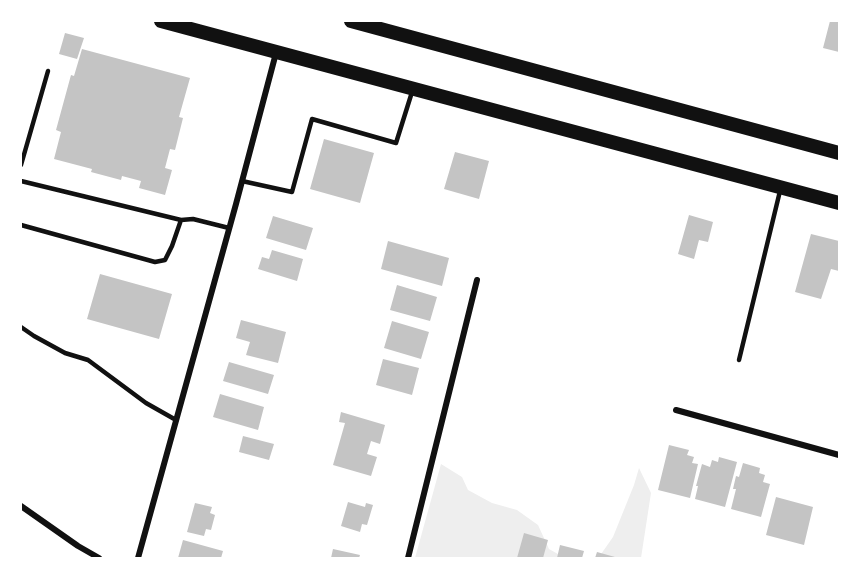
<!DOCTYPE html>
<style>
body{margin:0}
#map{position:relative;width:860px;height:579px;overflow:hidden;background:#fff;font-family:"Golos Text",sans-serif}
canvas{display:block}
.frame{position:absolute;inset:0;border:22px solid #fff;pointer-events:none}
</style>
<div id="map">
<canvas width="860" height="579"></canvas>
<div class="frame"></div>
</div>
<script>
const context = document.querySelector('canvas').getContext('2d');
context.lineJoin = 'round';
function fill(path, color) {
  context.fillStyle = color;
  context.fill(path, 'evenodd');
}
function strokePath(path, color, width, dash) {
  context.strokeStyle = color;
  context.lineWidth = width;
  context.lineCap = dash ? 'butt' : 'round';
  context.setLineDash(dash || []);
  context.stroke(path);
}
const green = new Path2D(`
 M441 464 462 477 468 490 492 503 517 510 538 525 549 549 565 558H415Z
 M639 468 651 493 641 558H593L599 557 613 537 634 485Z`);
const building = new Path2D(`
 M830 21H839V52L823 48Z
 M65 33 84 38 77 59 59 54Z
 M82 49 190 78 179 117 183 118 175 150 170 149 165 168 172 170 165 195 139 188 141 181 122 176 121 180 91 172 92 169 54 159 61 132 56 130 71 75 74 76Z
 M324 139 374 153 360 203 310 189Z
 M455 152 489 161 479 199 444 189Z
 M689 215 713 222 708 242 699 240 694 259 678 254Z
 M273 216 313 228 306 250 266 238Z
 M811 234 839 241V271L831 269 821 299 795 292Z
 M388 241 449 258 442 286 381 269Z
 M272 250 303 259 297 281 258 269 262 257 269 259Z
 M100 274 172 294 159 339 87 319Z
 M397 285 437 297 430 321 390 310Z
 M241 320 286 332 278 363 246 355 250 342 236 338Z
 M392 321 429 332 421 359 384 348Z
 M383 359 419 368 412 395 376 385Z
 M229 362 274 375 268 394 223 381Z
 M220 394 264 407 258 430 213 417Z
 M341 412 385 425 380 444 371 441 367 454 377 457 371 476 333 465 345 423 339 422Z
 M243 436 274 444 269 460 239 452Z
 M669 445 689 450 687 455 694 457 692 463 698 464 690 498 658 490Z
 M719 457 737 462 725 507 695 499 698 486H696L702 464 710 467 712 460 718 462Z
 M743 463 760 468 759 473 765 475 763 482 770 484 761 517 731 509 736 489H733L736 476 739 477Z
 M776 497 813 507 804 545 766 535Z
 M348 502 365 507 366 503 373 505 367 525 362 524 360 532 341 526Z
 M195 503 212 507 210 513 215 515 211 530 206 529 204 536 187 532Z
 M524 533 548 540 543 558H517Z
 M183 540 223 551 221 558H178Z
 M560 545 584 551 582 558H557Z
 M333 549 360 555 359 558H331Z
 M597 552 615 557 614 558H595Z`);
const service = new Path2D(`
 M21 165 48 71
 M21 181 181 220
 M242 181 292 192 312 119 396 143 412 92
 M21 225 155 262 165 260 172 246 181 220 193 219 229 228
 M21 327 34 336 65 353 88 360 146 403 176 420
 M739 360 780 191`);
const minor = new Path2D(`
 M676 410 839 455
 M21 506 78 546 99 558
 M138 558 236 204 276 53
 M408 558 477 280`);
const primary = new Path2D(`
 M161 21 839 203
 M351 21 839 153`);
fill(green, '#eee');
fill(building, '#c4c4c4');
strokePath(service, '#111', 4.5);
strokePath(minor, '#111', 6);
strokePath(primary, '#111', 14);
</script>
